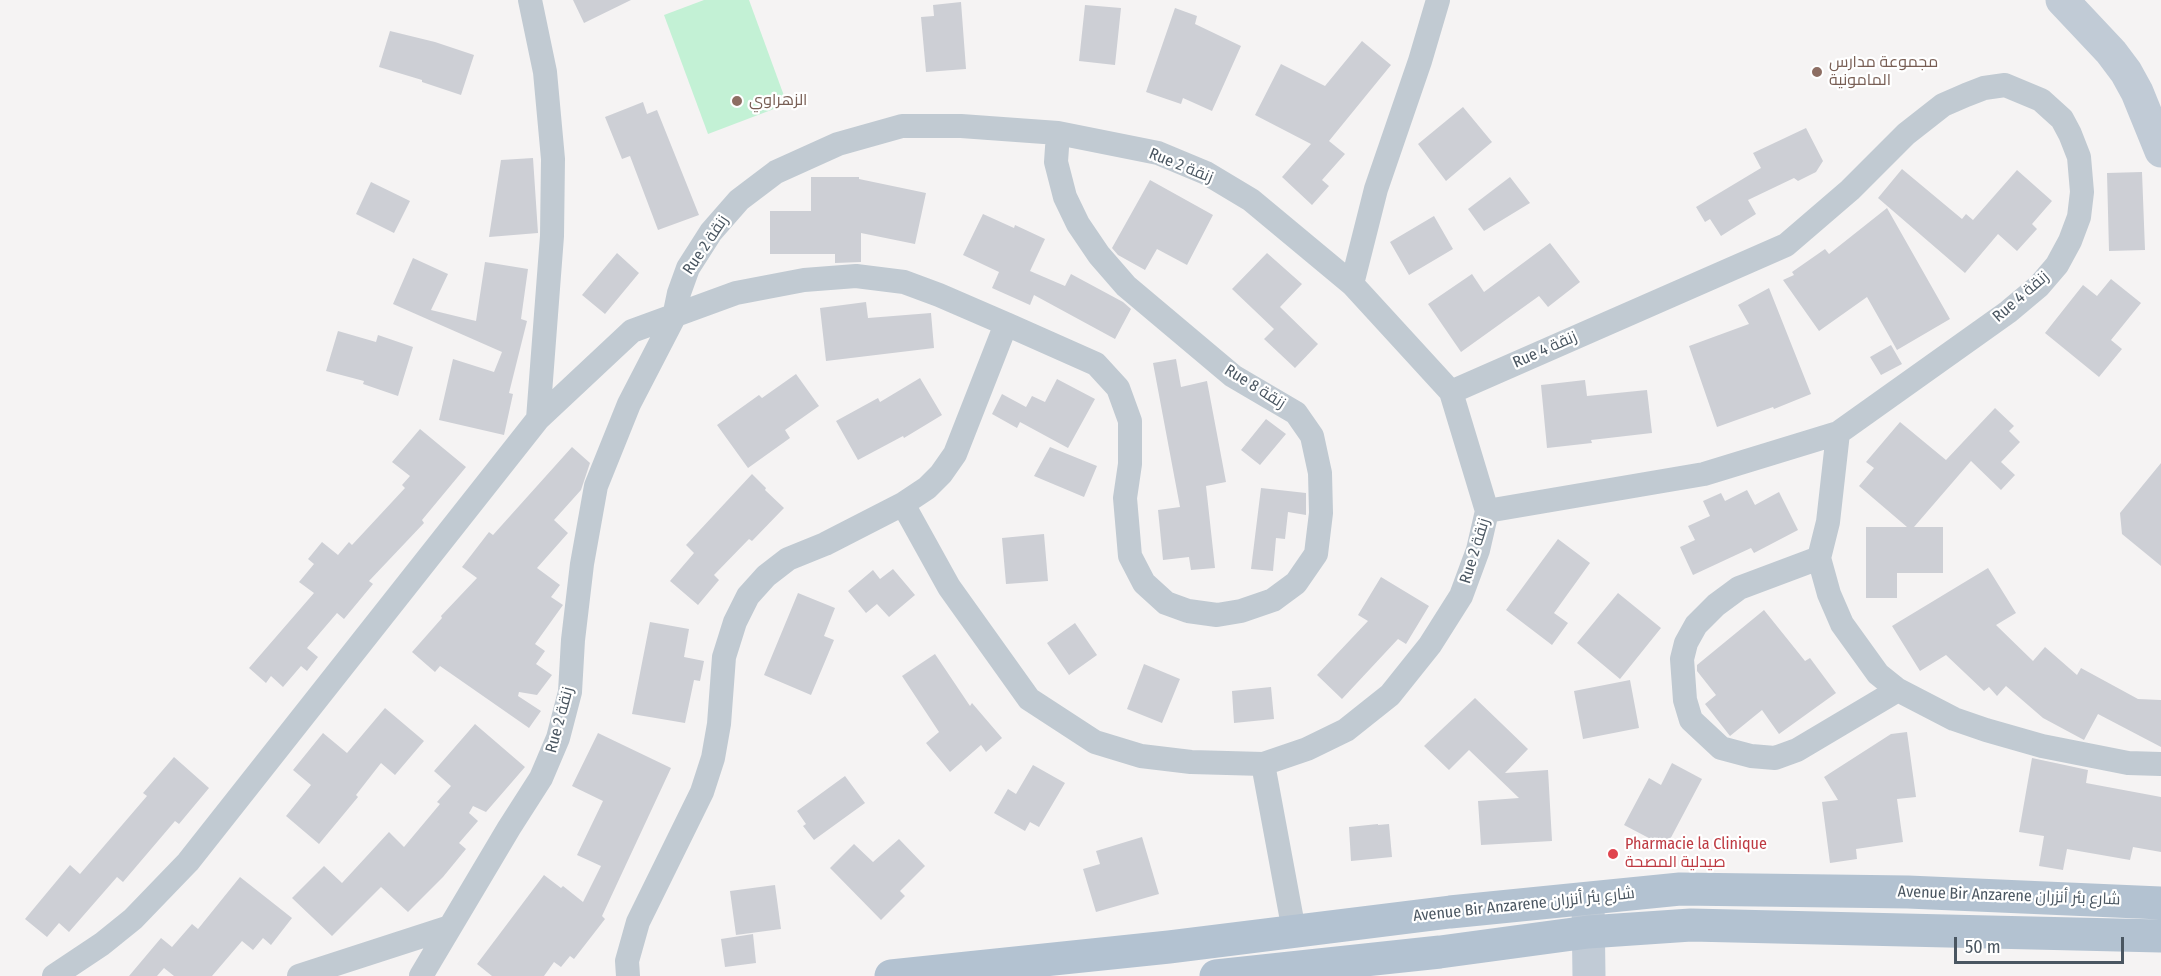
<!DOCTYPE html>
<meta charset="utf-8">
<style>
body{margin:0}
#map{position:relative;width:2161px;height:976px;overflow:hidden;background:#f5f3f3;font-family:"Fira Sans Condensed",sans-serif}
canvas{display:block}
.scale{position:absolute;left:1954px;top:937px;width:170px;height:27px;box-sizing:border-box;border:3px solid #4a5661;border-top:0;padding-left:8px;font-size:18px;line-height:21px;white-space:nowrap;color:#4a5661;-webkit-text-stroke:4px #fff;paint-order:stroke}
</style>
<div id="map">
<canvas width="2161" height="976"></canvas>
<div class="scale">50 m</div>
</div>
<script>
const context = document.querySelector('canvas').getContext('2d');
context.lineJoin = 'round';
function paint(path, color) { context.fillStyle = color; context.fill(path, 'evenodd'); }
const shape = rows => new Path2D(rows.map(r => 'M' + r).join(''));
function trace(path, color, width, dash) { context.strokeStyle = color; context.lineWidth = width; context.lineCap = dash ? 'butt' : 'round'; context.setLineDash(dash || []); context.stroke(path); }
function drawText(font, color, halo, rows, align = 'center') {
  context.font = font + ' "Fira Sans Condensed",Cairo,sans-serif'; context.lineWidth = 4.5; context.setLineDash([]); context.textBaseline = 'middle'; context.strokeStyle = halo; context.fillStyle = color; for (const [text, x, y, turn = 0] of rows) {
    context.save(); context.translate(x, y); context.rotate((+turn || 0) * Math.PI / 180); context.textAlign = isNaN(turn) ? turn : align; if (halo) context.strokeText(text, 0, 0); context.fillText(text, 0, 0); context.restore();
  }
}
const green = shape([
 [704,0,749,0,787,104,708,134,664,15]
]);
const building = shape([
 [573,0,631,0,584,23],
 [961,2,966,69,926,72,921,17,934,16,933,5],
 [1085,5,1121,8,1115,65,1079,61],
 [1175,8,1197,16,1195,24,1241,46,1212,111,1183,98,1181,104,1146,92],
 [390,31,435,42,474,55,461,95,422,82,422,80,379,67],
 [1362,41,1391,65,1329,141,1345,154,1322,180,1329,186,1312,205,1282,177,1311,144,1255,115,1281,64,1325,86],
 [643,102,647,114,657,110,699,215,658,230,630,156,622,159,605,117],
 [1463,107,1492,142,1446,181,1418,144],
 [1806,128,1823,161,1816,172,1798,181,1794,178,1748,200,1756,214,1721,236,1710,219,1705,222,1696,207,1761,168,1753,153],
 [533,158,538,233,489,237,501,160],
 [1902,169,1962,219,1966,214,1973,220,2017,170,2052,201,2032,224,2037,229,2017,251,1998,234,1965,273,1878,198],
 [2142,172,2145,250,2109,251,2107,173],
 [811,177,859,177,859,179,926,193,915,244,861,233,861,262,835,263,835,254,770,254,770,211,811,211],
 [1510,177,1530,203,1484,231,1468,209],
 [1150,180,1213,215,1187,265,1157,249,1145,270,1118,255,1112,248],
 [371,182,410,201,394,233,356,214],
 [1887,208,1950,319,1897,350,1867,297,1819,331,1783,280,1794,275,1792,272,1825,249,1829,254],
 [983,214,1014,228,1015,225,1045,239,1030,271,1065,286,1071,274,1123,302,1131,309,1115,339,1034,295,1030,305,992,288,999,272,963,255],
 [1434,216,1453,249,1409,275,1390,242],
 [1550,243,1580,282,1548,307,1539,296,1461,352,1428,304,1472,274,1484,292],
 [617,253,639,273,605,314,582,295],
 [1267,253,1302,284,1280,307,1318,344,1295,368,1264,339,1274,329,1232,289],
 [413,258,448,274,431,310,476,321,485,262,528,269,521,319,527,321,509,393,513,394,504,435,439,420,453,359,494,372,502,352,393,304],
 [2111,279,2141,303,2111,340,2122,349,2099,377,2045,333,2083,285,2097,296],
 [1769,288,1811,394,1774,409,1773,407,1717,427,1689,346,1749,324,1738,305],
 [866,302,868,318,931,313,934,348,826,361,820,308],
 [338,331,376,342,378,335,413,347,398,396,363,384,364,381,326,371],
 [1891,345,1902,364,1881,375,1870,357],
 [1176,359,1181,387,1207,381,1226,482,1206,486,1215,568,1191,570,1189,557,1163,560,1158,510,1180,507,1153,363],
 [796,374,819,406,785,430,790,438,748,468,717,425,759,395,762,398],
 [920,378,942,415,904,438,903,436,858,460,836,421,878,398,880,402],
 [1057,379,1095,399,1068,448,1020,422,1017,428,992,414,1002,394,1026,407,1032,396,1045,402],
 [1585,380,1587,396,1647,390,1652,433,1591,440,1592,443,1547,448,1541,385],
 [1995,408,2014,426,2009,431,2020,442,2001,462,2015,475,2001,490,1971,461,1914,527,1943,527,1943,573,1897,573,1897,598,1866,598,1866,527,1907,527,1859,486,1874,468,1866,462,1900,422,1946,460],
 [1266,419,1286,434,1260,465,1241,450],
 [420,429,466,467,422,520,424,523,369,581,373,584,344,619,337,613,307,648,318,657,307,671,301,666,283,687,271,676,266,683,249,668,314,593,299,582,314,564,308,559,322,542,338,555,349,542,352,545,405,488,402,485,410,476,392,462],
 [572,447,590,463,581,490,554,520,568,533,537,568,560,585,551,597,563,605,535,644,545,651,536,664,552,675,537,695,519,692,518,696,541,711,529,728,440,666,435,672,412,652,442,618,441,616,477,578,462,567,489,532,493,535],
 [1050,447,1097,466,1084,497,1034,476],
 [2161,463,2161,566,2122,534,2120,513],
 [752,474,766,488,765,490,784,508,752,541,749,539,714,575,719,580,698,605,670,581,694,553,686,545],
 [1261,488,1306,493,1306,515,1288,512,1285,539,1276,538,1273,571,1251,569],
 [1747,490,1755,505,1779,492,1798,530,1754,553,1751,548,1693,575,1680,547,1695,540,1688,526,1710,516,1703,501,1721,493,1725,501],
 [1044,534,1048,581,1006,584,1002,538],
 [1558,539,1590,563,1554,613,1568,623,1552,645,1506,610],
 [1988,568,2016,613,1996,625,2033,661,2045,647,2077,675,2081,668,2138,699,2161,700,2161,747,2098,714,2084,740,2043,718,2006,686,1997,696,1989,687,1984,691,1946,655,1920,671,1892,626],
 [893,569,915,595,889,617,877,604,866,613,848,591,873,570,880,579],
 [1381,577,1429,606,1406,644,1398,639,1342,699,1317,675,1368,621,1358,615],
 [798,593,835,608,824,636,834,640,811,695,764,675],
 [1618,593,1661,628,1620,679,1577,643],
 [1764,610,1805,661,1810,658,1836,693,1779,734,1762,710,1730,736,1705,704,1716,695,1697,671,1697,665],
 [650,622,689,629,684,657,704,661,700,681,694,680,685,723,632,714],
 [1075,623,1097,655,1069,675,1047,643],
 [935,654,970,706,972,703,1002,738,986,752,981,745,950,772,926,743,939,732,902,676],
 [1144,664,1180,679,1162,723,1127,709],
 [1630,680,1639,728,1583,739,1574,691],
 [1271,687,1274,719,1234,723,1232,691],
 [1475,698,1528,749,1505,773,1548,770,1552,841,1481,845,1478,801,1519,798,1469,750,1449,770,1424,746],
 [385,708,424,741,395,775,381,763,356,795,358,797,319,844,286,816,311,785,293,770,323,733,347,753],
 [475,724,525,767,486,812,473,806,469,813,478,821,459,843,466,849,443,877,408,912,381,887,332,936,292,898,324,866,342,883,389,832,404,847,440,804,437,802,451,786,434,771],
 [1907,732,1916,797,1897,799,1903,842,1856,849,1857,859,1830,863,1822,802,1838,800,1824,777,1891,734],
 [598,733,671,768,602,916,605,919,574,959,570,956,561,967,554,962,544,976,492,976,477,964,544,875,561,888,563,886,583,902,601,866,577,855,603,801,572,786],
 [174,757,209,788,179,824,175,821,123,882,117,877,69,932,59,923,47,937,25,919,70,865,80,874,147,796,143,793],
 [2032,758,2088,770,2086,783,2161,797,2161,852,2133,847,2130,860,2067,849,2063,870,2039,866,2044,836,2019,832],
 [1672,763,1702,779,1666,847,1624,825,1649,778,1661,785],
 [1033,765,1065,783,1039,827,1030,822,1025,831,994,813,1008,789,1016,794],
 [845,776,865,803,814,840,803,826,806,824,797,811],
 [1378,824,1378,825,1389,824,1392,857,1351,861,1349,827],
 [1142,837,1159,894,1096,912,1083,869,1100,864,1096,851],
 [899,839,925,866,900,891,905,896,881,920,830,868,854,844,873,862],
 [240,877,292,918,271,945,263,938,253,950,242,941,212,976,174,976,164,968,157,976,129,976,161,938,172,947,192,924,198,929],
 [775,885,781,929,736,935,730,891],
 [753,934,756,963,725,967,721,939]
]);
const street = shape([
 [530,0,545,72,553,159,552,236,538,419],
 [1352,284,1376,189,1420,61,1438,0],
 [1006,324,1096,364,1118,388,1130,421,1130,464,1125,498,1130,556,1144,583,1166,603,1188,611,1217,615,1241,611,1273,600,1296,583,1316,554,1321,513,1320,473,1312,436,1296,413,1233,376,1126,286,1099,255,1078,224,1065,197,1056,162,1058,133],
 [1451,392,1786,245,1850,190,1906,134,1943,105,1966,95,1984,88,2005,85,2041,100,2062,119,2070,134,2079,157,2082,192,2079,217,2070,241,2057,265,2039,286,2008,312,1838,433,1704,474,1487,511],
 [1838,433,1828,522,1819,558,1829,594,1842,624,1878,674,1898,690,1954,719,1986,730,2042,746,2128,763,2161,764],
 [1819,558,1739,588,1716,605,1696,625,1686,643,1682,659,1685,700,1691,720,1721,748,1751,756,1775,758,1797,750,1898,690],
 [1263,764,1294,931],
 [54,976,102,944,133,919,188,862,538,419,632,331,736,293,804,280,856,276,904,282,939,295,1006,324,955,454,941,474,927,488,903,504,825,544,788,559,766,576,748,596,735,622,724,657,719,724,713,758,702,792,638,922,627,961,628,976],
 [299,976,450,927],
 [421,976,509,828,541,778,558,738,570,692,573,640,582,564,596,486,629,404,674,317,679,293,688,268,711,232,739,200,776,172,838,144,902,126,961,126,1058,133,1158,153,1206,173,1251,200,1352,284,1451,392,1487,511,1478,550,1461,596,1430,645,1390,695,1346,730,1307,749,1263,764,1191,762,1141,756,1095,742,1029,699,949,587,903,504]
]);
const secondary = shape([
 [2062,0,2111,52,2126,72,2137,92,2161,151],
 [1588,903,1589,976]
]);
const primary = shape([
 [891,976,1169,947,1450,912,1680,889,1908,892,2161,903],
 [1216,976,1440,952,1588,932,1691,925,2161,936]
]);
const markers = [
 [1817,72,6,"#8d6e63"],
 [737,101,6,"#8d6e63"],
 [1613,854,6,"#e0444e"]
];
const educationNames = [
 ["مجموعة مدارس",1829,63],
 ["المامونية",1829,81],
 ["الزهراوي",749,101]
];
const streetNames = [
 ["Rue 2 زنقة",1181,166,22],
 ["Rue 2 زنقة",706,245,-56],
 ["Rue 4 زنقة",2021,297,-41],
 ["Rue 4 زنقة",1545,350,-24],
 ["Rue 8 زنقة",1255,387,32],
 ["Rue 2 زنقة",1475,551,-73],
 ["Rue 2 زنقة",560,720,-75],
 ["Avenue Bir Anzarene شارع بئر أنزران",2009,896,2],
 ["Avenue Bir Anzarene شارع بئر أنزران",1524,905,-6]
];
const healthNames = [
 ["Pharmacie la Clinique",1625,845],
 ["صيدلية المصحة",1625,863]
];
paint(green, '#c3f1d5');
paint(building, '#cdcfd5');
trace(street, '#c1cad2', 24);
trace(secondary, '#c1cbd6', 33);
trace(primary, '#b3c2d1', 33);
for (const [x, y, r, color] of markers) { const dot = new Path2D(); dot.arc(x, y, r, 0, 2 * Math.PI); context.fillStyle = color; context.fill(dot); trace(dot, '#fff', 2); }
drawText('16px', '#785e54', '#fff', educationNames, 'left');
drawText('16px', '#4a5661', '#fff', streetNames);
drawText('16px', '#be3a42', '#fff', healthNames, 'left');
</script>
